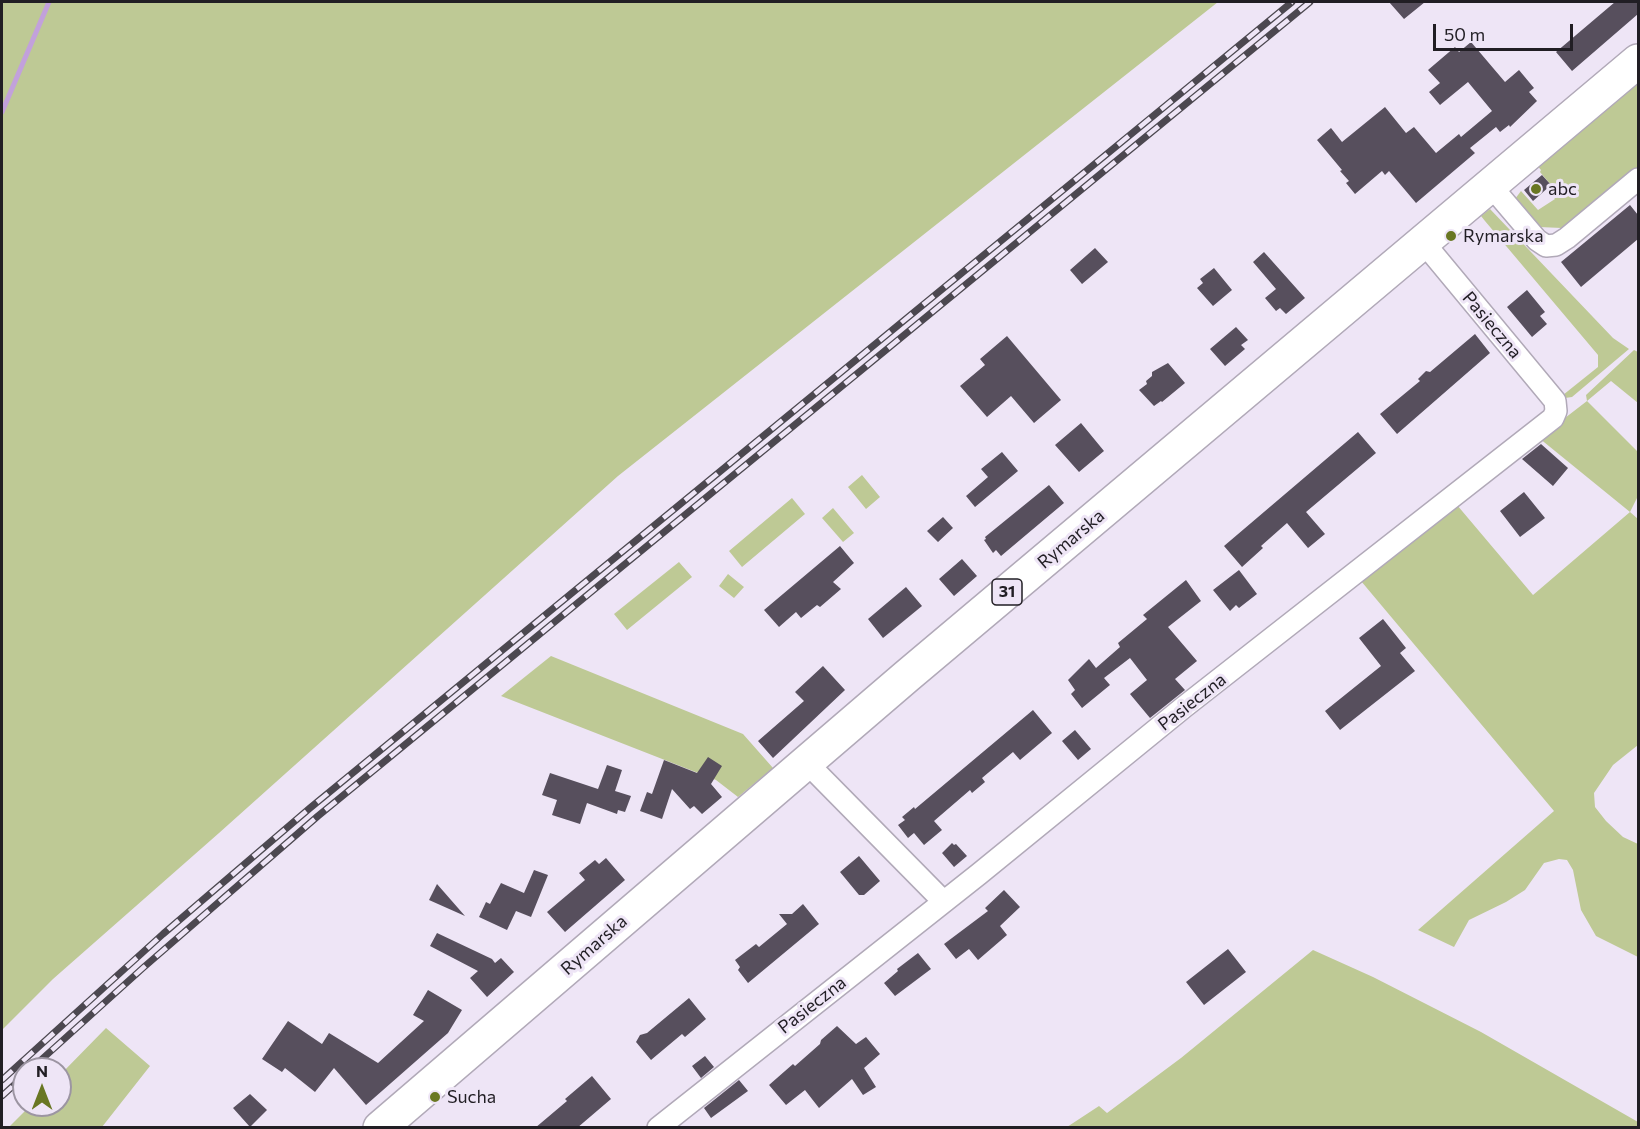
<!DOCTYPE html>
<style>
body{margin:0}
#map{position:relative;width:1640px;height:1129px;overflow:hidden;background:#eee5f6;font-family:Commissioner,sans-serif}
canvas{display:block}
.frame{position:absolute;inset:0;border:3px solid #211e24;pointer-events:none}
.north{position:absolute;left:12px;top:1057px;width:60px;height:60px;box-sizing:border-box;background:#eee5f6;border:2px solid #9c95a2;border-radius:50%;rotate:0deg;font-size:16px;font-weight:700;line-height:24px;text-align:center;color:#211e24}
.north::after{content:'';display:block;margin:auto;width:21px;height:27px;background:#697723;clip-path:polygon(50% 0,100% 100%,50% 72%,0 100%)}
.scale{position:absolute;left:1433px;top:24px;width:140px;height:27px;box-sizing:border-box;border:3px solid #211e24;border-top:0;padding-left:8px;font-size:18px;line-height:21px;white-space:nowrap;color:#211e24;-webkit-text-stroke:4px #eee5f6;paint-order:stroke}
</style>
<div id="map">
<canvas width="1640" height="1129"></canvas>
<div class="frame"></div>
<div class="north">N</div>
<div class="scale">50 m</div>
</div>
<script>
const context = document.querySelector('canvas').getContext('2d');
context.lineJoin = 'round';
function paint(path, color) { context.fillStyle = color; context.fill(path, 'evenodd'); }
const shape = rows => new Path2D(rows.map(r => 'M' + r).join(''));
function trace(path, color, width, dash) { context.strokeStyle = color; context.lineWidth = width; context.lineCap = dash ? 'butt' : 'round'; context.setLineDash(dash || []); context.stroke(path); }
function drawText(font, color, halo, rows, align = 'center') {
  context.font = font + ' Commissioner,sans-serif'; context.lineWidth = 6; context.setLineDash([]); context.textBaseline = 'middle'; context.strokeStyle = halo; context.fillStyle = color; for (const [text, x, y, turn = 0] of rows) {
    context.save(); context.translate(x, y); context.rotate((+turn || 0) * Math.PI / 180); context.textAlign = isNaN(turn) ? turn : align; if (halo) context.strokeText(text, 0, 0); context.fillText(text, 0, 0); context.restore();
  }
}
const green = shape([
 [2,2,1218,2,618,476,219,833,53,979,2,1030],
 [1638,75,1638,169,1562,228,1539,227,1515,199,1521,191,1538,210,1555,199,1548,189,1551,185,1540,172,1541,170,1534,162],
 [1490,209,1613,338,1629,349,1572,397,1565,398,1563,395,1598,367,1598,355,1485,221,1481,216],
 [1634,350,1638,352,1638,403,1611,381,1587,401,1638,452,1638,496,1630,512,1638,519,1638,745,1613,765,1594,793,1595,807,1606,821,1623,837,1638,844,1638,957,1596,936,1581,910,1573,870,1567,860,1559,859,1544,863,1525,890,1506,902,1469,920,1454,947,1418,930,1554,811,1361,581,1457,505,1533,595,1630,512,1539,438,1587,401,1586,395],
 [862,475,880,497,866,509,848,487],
 [792,498,805,514,742,567,729,551],
 [833,508,854,533,843,542,822,518],
 [679,562,692,577,627,630,614,614],
 [728,574,744,587,734,598,719,586],
 [551,656,743,734,773,768,738,797,716,780,501,696],
 [1313,950,1373,977,1481,1032,1638,1122,1638,1127,1067,1127,1099,1106,1107,1113,1181,1058],
 [106,1028,150,1066,102,1127,9,1127,31,1105,60,1105,60,1075]
]);
const stream = shape([
 [2,112,49,2]
]);
const building = shape([
 [1389,2,1425,2,1404,19],
 [1615,2,1638,2,1638,14,1572,71,1556,52],
 [1471,42,1505,82,1519,70,1534,88,1529,92,1537,101,1510,127,1509,125,1500,132,1496,127,1470,148,1475,153,1416,203,1389,171,1385,175,1382,171,1355,194,1346,183,1349,181,1340,171,1342,170,1317,140,1331,128,1342,142,1385,107,1406,133,1414,127,1436,153,1459,134,1461,137,1492,111,1468,82,1440,105,1429,92,1440,83,1428,70,1455,47,1459,52],
 [1542,175,1551,185,1533,201,1524,190],
 [1630,205,1638,215,1638,239,1581,287,1561,262],
 [1095,248,1108,262,1082,284,1070,270],
 [1264,252,1305,298,1286,314,1280,308,1276,311,1265,298,1276,289,1253,262],
 [1214,268,1232,290,1213,306,1197,288,1203,283,1200,279],
 [1527,290,1545,312,1540,316,1547,324,1532,337,1507,307],
 [1236,327,1248,340,1241,345,1245,349,1225,366,1210,349],
 [1475,334,1490,353,1397,434,1380,414,1420,381,1418,379,1426,371,1430,372],
 [1007,336,1061,400,1034,423,1011,396,987,417,960,386,985,365,980,359],
 [1168,363,1185,383,1162,402,1161,401,1154,406,1139,390,1147,384,1146,381,1152,376,1152,372],
 [1081,423,1104,451,1079,472,1055,445],
 [1358,432,1376,453,1306,512,1325,534,1308,548,1287,523,1261,546,1263,548,1242,567,1224,546],
 [1541,444,1568,468,1553,486,1522,459],
 [1002,452,1018,471,975,507,966,496,988,477,981,469],
 [1049,485,1064,503,1001,556,996,550,993,553,984,540,986,539,985,537],
 [1524,492,1545,518,1520,537,1500,511],
 [943,517,953,528,938,542,927,531],
 [840,546,854,563,833,582,841,589,820,607,817,605,801,618,796,612,779,627,764,610],
 [962,559,977,576,954,596,939,579],
 [1239,570,1257,594,1239,608,1236,605,1230,611,1213,590],
 [1186,580,1201,601,1168,627,1197,661,1175,679,1185,690,1150,718,1130,694,1147,680,1130,658,1104,678,1110,685,1082,708,1071,694,1075,690,1068,680,1089,659,1096,668,1120,647,1118,643,1147,619,1143,615],
 [906,587,922,606,883,638,868,619],
 [1383,619,1406,648,1400,653,1415,671,1340,730,1325,711,1381,666,1359,638],
 [823,666,845,690,773,758,758,741,804,701,795,692],
 [1033,710,1052,733,1020,760,1013,752,982,778,985,782,972,793,970,790,934,821,942,830,924,845,914,833,908,838,898,825,905,820,902,817,914,807,915,809],
 [1075,730,1091,749,1078,760,1062,741],
 [708,757,722,766,711,784,722,797,702,814,694,806,690,809,672,789,662,819,640,811,647,792,652,794,664,760,697,773],
 [607,765,622,770,615,791,631,796,625,812,618,810,617,814,587,803,580,824,552,815,557,800,542,795,550,773,598,789],
 [952,843,954,845,956,844,967,856,954,867,942,853],
 [859,856,880,881,864,895,859,895,840,872],
 [606,858,625,880,565,932,547,912,585,880,579,873,595,860,599,864],
 [534,870,548,875,531,917,516,911,507,930,479,917,486,902,490,904,501,883,524,893],
 [437,884,465,916,429,900],
 [1004,890,1020,907,1000,926,1007,935,978,960,969,949,956,959,944,944,988,911,985,908],
 [803,904,819,924,748,983,738,970,740,967,735,960,756,944,759,947,787,924,779,914,792,914],
 [437,933,492,959,495,963,501,958,514,972,487,997,470,978,478,971,430,946],
 [1228,949,1246,972,1204,1005,1186,982],
 [918,953,931,969,895,996,884,983,898,971,897,969],
 [428,990,462,1010,448,1033,366,1105,334,1068,315,1092,285,1068,282,1072,262,1059,288,1021,322,1044,329,1033,378,1063,424,1021,413,1015],
 [689,998,706,1019,685,1037,682,1034,651,1060,636,1042,640,1035,647,1033],
 [837,1026,856,1044,866,1037,880,1054,864,1068,876,1087,863,1095,852,1079,819,1108,805,1090,786,1105,769,1085,793,1064,795,1066,820,1044,821,1040],
 [705,1056,714,1067,701,1078,692,1066],
 [592,1076,611,1099,577,1128,535,1128,567,1101,565,1099],
 [739,1080,748,1091,711,1118,704,1108],
 [250,1094,267,1110,250,1127,233,1108]
]);
const street = shape([
 [1491,186,1537,240,1546,246,1556,245,1567,238,1638,179],
 [806,762,943,901],
 [658,1128,979,874,1184,707,1553,418,1556,411,1555,401,1424,243]
]);
const primary = shape([
 [380,1128,907,676,1638,61]
]);
const rail = shape([
 [31,1069,144,967,318,816,1310,2],
 [2,1080,163,934,310,808,1292,2],
 [2,1096,24,1076]
]);
const markers = [
 [1536,189,6,"#697723"],
 [1451,236,6,"#697723"],
 [435,1097,6,"#697723"]
];
const shields = [
 [1007,592,30]
];
const shieldNames = [
 ["31",1007,592]
];
const poiNames = [
 ["abc",1548,189],
 ["Rymarska",1463,236],
 ["Sucha",447,1097]
];
const streetNames = [
 ["Pasieczna",1492,325,50],
 ["Rymarska",1071,539,-40],
 ["Pasieczna",1192,702,-38],
 ["Rymarska",594,945,-41],
 ["Pasieczna",812,1005,-38]
];
paint(green, '#bec995');
trace(stream, '#c2a1db', 5);
paint(building, '#574f5d');
trace(street, '#b1a9b8', 24);
trace(primary, '#b1a9b8', 36);
trace(street, '#fff', 21);
trace(primary, '#fff', 33);
trace(rail, '#4c4850', 7);
trace(rail, '#eee5f6', 4.5, [14]);
for (const [x, y, r, color] of markers) { const dot = new Path2D(); dot.arc(x, y, r, 0, 2 * Math.PI); context.fillStyle = color; context.fill(dot); trace(dot, '#eee5f6', 2); }
for (const [x, y, w] of shields) { const box = new Path2D(); box.roundRect(x - w / 2, y - 13, w, 26, 4.5); context.fillStyle = '#eee5f6'; context.fill(box); trace(box, '#211e24', 1.5); }
drawText('bold 16px', '#211e24', null, shieldNames);
drawText('18px', '#211e24', '#eee5f6', poiNames, 'left');
drawText('18px', '#211e24', '#eee5f6', streetNames);
</script>
